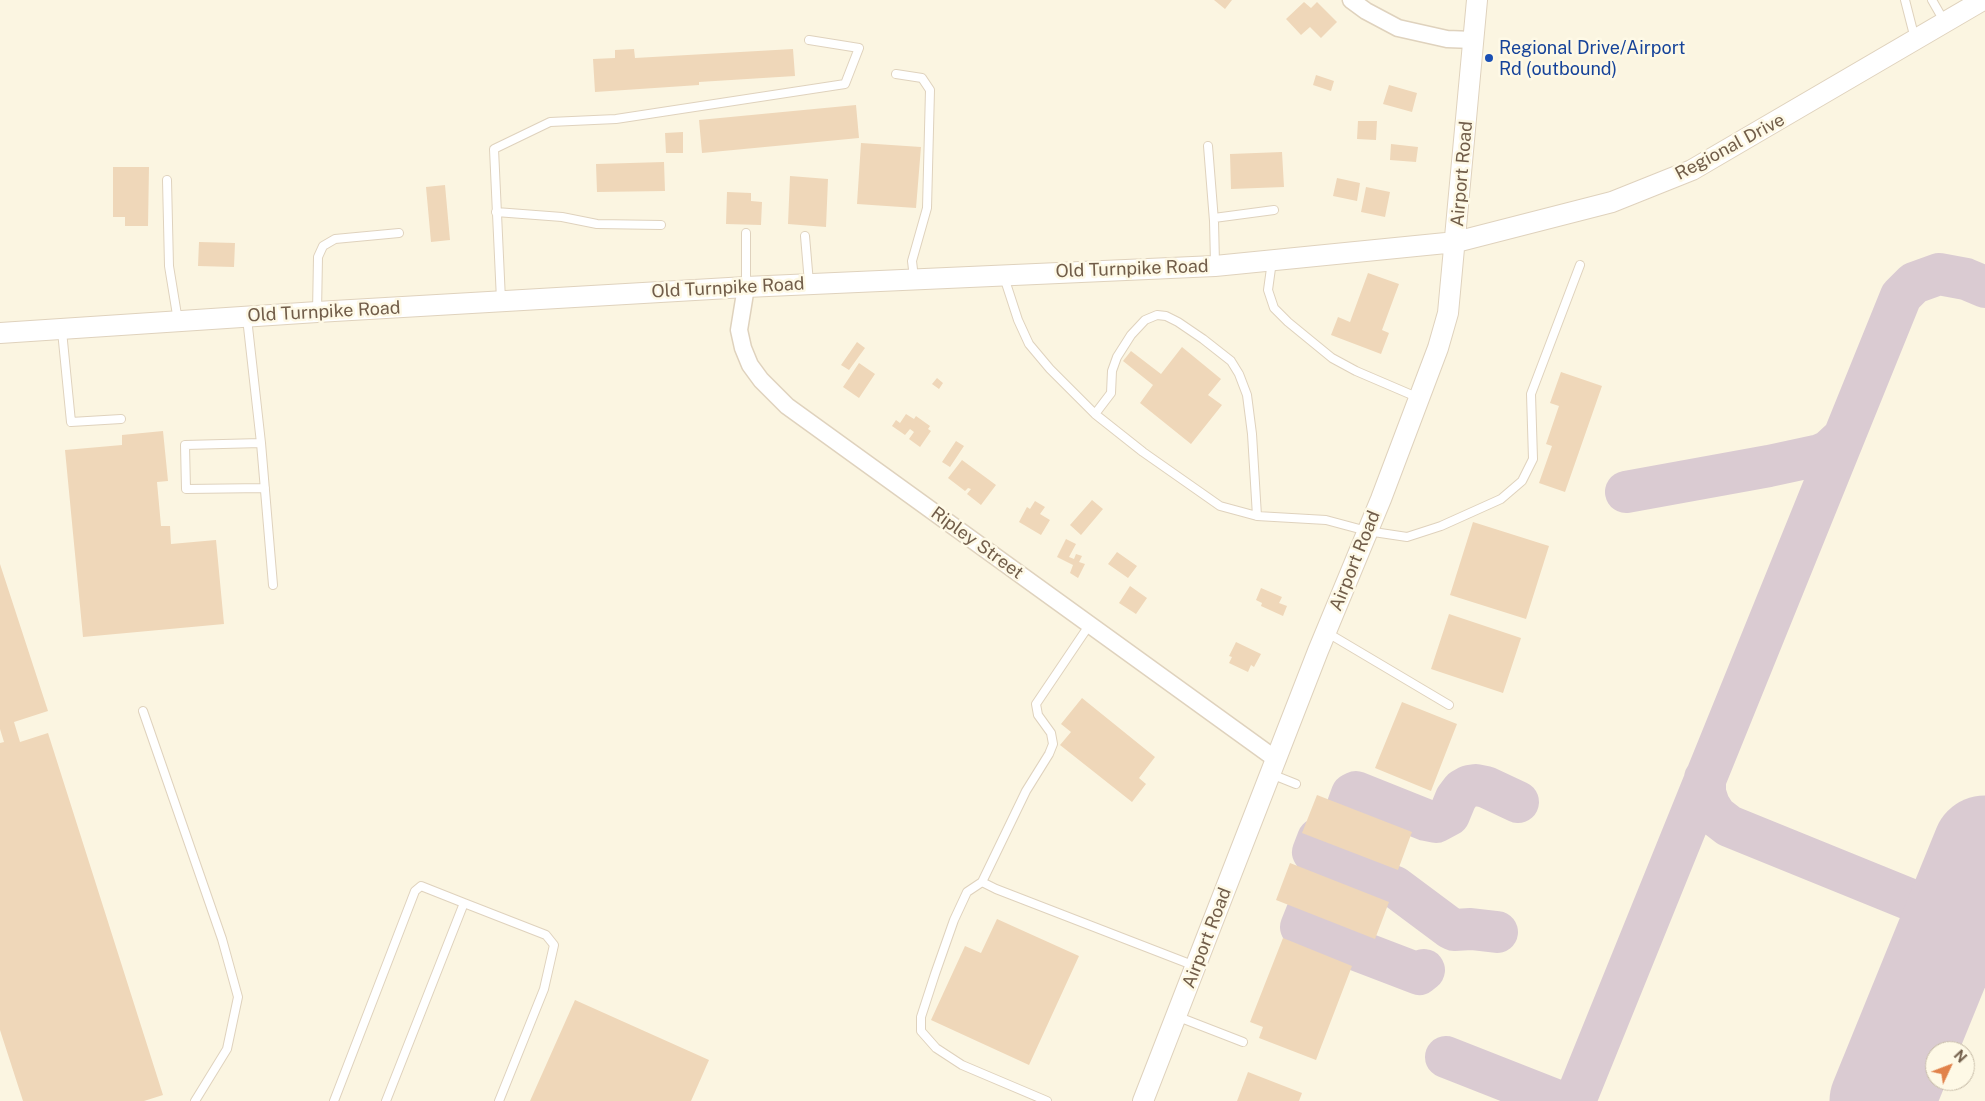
<!DOCTYPE html>
<style>
body{margin:0}
#map{position:relative;width:1985px;height:1101px;overflow:hidden;background:#fbf5e1;font-family:"Public Sans",sans-serif}
canvas{display:block}
.north{position:absolute;left:1925px;top:1041px;width:50px;height:50px;box-sizing:border-box;background:#fef9e6;border:1px solid #c6bba7;border-radius:50%;rotate:47deg;font-size:14px;font-weight:700;line-height:20px;text-align:center;color:#715d49}
.north::after{content:'';display:block;margin:auto;width:18px;height:22px;background:#e1824a;clip-path:polygon(50% 0,100% 100%,50% 72%,0 100%)}
</style>
<div id="map">
<canvas width="1985" height="1101"></canvas>
<div class="north">N</div>
</div>
<script>
const context = document.querySelector('canvas').getContext('2d');
context.lineJoin = 'round';
const shape = rows => new Path2D(rows.map(r => 'M' + r).join(''));
function trace(path, color, width, dash) { context.strokeStyle = color; context.lineWidth = width; context.lineCap = dash ? 'butt' : 'round'; context.setLineDash(dash || []); context.stroke(path); }
function paint(path, color) { context.fillStyle = color; context.fill(path, 'evenodd'); }
function drawText(font, color, halo, rows, align = 'center') {
  context.font = font + ' "Public Sans",sans-serif'; context.lineWidth = 5; context.setLineDash([]); context.textBaseline = 'middle'; context.strokeStyle = halo; context.fillStyle = color; for (const [text, x, y, turn = 0] of rows) {
    context.save(); context.translate(x, y); context.rotate((+turn || 0) * Math.PI / 180); context.textAlign = isNaN(turn) ? turn : align; if (halo) context.strokeText(text, 0, 0); context.fillText(text, 0, 0); context.restore();
  }
}
const taxiway = shape([
 [1626,492,1769,466,1820,455,1829,451,1843,438],
 [1705,778,1705,793,1709,805,1716,816,1729,826,1985,930],
 [1348,805,1352,794,1356,792,1426,820,1436,822,1449,815,1456,798,1462,790,1469,786,1476,785,1486,787,1518,802],
 [1318,839,1313,852,1315,855,1395,887,1450,928,1454,930,1471,929,1497,932],
 [1307,912,1301,927,1304,930,1419,974,1424,970],
 [1446,1057,1558,1101],
 [1575,1101,1901,296,1914,283,1939,274,1966,279,1985,287]
]);
const runway = shape([
 [1882,1101,1985,848]
]);
const building = shape([
 [1214,0,1232,0,1225,9],
 [1304,2,1311,8,1317,2,1337,22,1321,38,1310,27,1301,35,1286,19],
 [634,49,635,58,793,49,795,76,699,82,699,85,595,92,593,59,615,58,615,50],
 [1316,75,1334,81,1331,91,1313,85],
 [1389,85,1417,93,1412,112,1383,104],
 [856,105,859,138,702,153,699,120],
 [1358,121,1377,121,1376,140,1357,139],
 [683,132,683,153,666,153,665,133],
 [861,143,921,147,916,208,857,204],
 [1391,144,1418,147,1416,162,1390,160],
 [1282,152,1284,187,1231,189,1230,154],
 [664,162,665,191,597,192,596,164],
 [113,167,149,167,148,226,125,226,125,217,113,217],
 [790,176,828,179,826,227,788,224],
 [1337,178,1360,183,1357,201,1333,196],
 [445,185,450,240,431,242,426,187],
 [1366,187,1390,192,1385,217,1361,212],
 [727,192,751,193,751,201,762,202,761,225,726,224],
 [199,242,235,243,234,267,198,266],
 [1368,273,1399,284,1382,330,1389,333,1381,354,1331,335,1338,317,1350,322],
 [857,342,865,348,849,370,841,365],
 [1182,347,1221,379,1208,395,1222,405,1191,444,1140,403,1153,385,1123,361,1131,351,1161,374],
 [859,363,875,374,859,398,843,387],
 [1561,372,1602,386,1565,492,1539,483,1552,446,1546,444,1559,406,1550,403],
 [937,378,943,383,939,389,932,384],
 [906,414,914,419,916,416,930,426,928,429,931,431,920,447,909,439,914,432,910,429,905,435,892,426,896,420,900,423],
 [163,431,168,481,157,482,161,526,170,526,171,544,216,540,224,624,83,637,65,450,122,445,122,435],
 [956,441,964,446,950,467,942,462],
 [962,460,996,485,981,505,967,494,971,489,968,488,965,491,948,478],
 [1092,500,1103,509,1081,535,1070,525],
 [1035,501,1045,507,1040,514,1050,520,1041,535,1019,522,1027,507,1030,509],
 [1473,522,1549,546,1526,619,1450,595],
 [1066,539,1076,544,1069,557,1074,559,1076,554,1082,556,1079,562,1085,564,1078,578,1070,573,1073,565,1057,557],
 [1117,552,1137,566,1128,578,1108,564],
 [0,564,48,711,14,722,20,742,48,733,163,1095,144,1101,23,1101,0,1030,0,743,4,742,0,729],
 [1130,586,1147,598,1136,614,1119,603],
 [1261,588,1282,597,1279,603,1287,606,1283,616,1261,606,1262,603,1256,600],
 [1449,614,1521,638,1503,693,1431,669],
 [1236,642,1261,654,1254,667,1251,665,1248,672,1229,663,1232,657,1229,656],
 [1082,698,1155,757,1139,778,1146,784,1132,802,1060,745,1071,732,1061,724],
 [1402,702,1457,724,1431,791,1375,768],
 [1317,795,1412,832,1398,870,1302,833],
 [1290,863,1389,902,1375,939,1276,900],
 [997,919,1079,956,1029,1065,931,1020,965,946,981,953],
 [1283,938,1352,966,1316,1060,1259,1038,1263,1027,1250,1022],
 [575,1000,709,1060,691,1101,530,1101],
 [1248,1072,1302,1093,1299,1101,1237,1101]
]);
const service = shape([
 [1905,0,1915,39],
 [1932,0,1944,21],
 [896,74,922,78,930,90,927,208,912,261,914,278],
 [1208,146,1214,221,1215,264],
 [167,180,169,266,178,321],
 [496,212,562,217,597,224,661,225],
 [1214,218,1274,210],
 [805,236,809,283],
 [1272,261,1268,290,1274,308,1288,322,1332,358,1356,371,1419,398],
 [1004,277,1018,320,1029,344,1050,369,1095,414,1143,452,1220,506,1257,516,1326,520,1367,531,1407,537,1441,526,1501,499,1522,481,1533,459,1531,394,1580,265],
 [746,287,746,233],
 [501,300,494,149,550,122,616,119,845,84,859,48,809,40],
 [317,312,318,257,323,246,335,239,399,233],
 [247,318,261,443,273,585],
 [62,331,71,422,121,419],
 [1095,414,1111,393,1112,371,1117,357,1131,335,1145,320,1157,315,1166,316,1178,322,1203,339,1231,361,1239,374,1247,395,1252,434,1257,516],
 [261,443,185,445,186,489,265,488],
 [1326,632,1449,705],
 [143,711,222,939,238,997,227,1049,195,1101],
 [1271,774,1296,784],
 [982,882,1026,791,1049,754,1053,744,1051,733,1038,715,1036,704,1090,624],
 [464,903,546,935,554,945,544,989,499,1101],
 [1176,1016,1243,1042],
 [334,1101,415,891,421,886,464,903,386,1101],
 [1047,1101,962,1065,936,1048,921,1031,921,1017,935,974,954,920,967,892,982,882,996,889,1195,966]
]);
const minor = shape([
 [1351,0,1366,11,1398,28,1447,39,1473,40],
 [746,287,739,330,743,348,750,365,761,380,787,406,1277,760]
]);
const tertiary = shape([
 [0,333,317,312,746,287,1215,266,1456,242,1612,202,1692,170,1983,0],
 [1143,1101,1318,651,1381,499,1438,348,1448,313,1477,0]
]);
const markers = [
 [1489,58,5,"#1a4fb4"]
];
const transitNames = [
 ["Regional Drive/Airport",1499,48],
 ["Rd (outbound)",1499,69]
];
const streetNames = [
 ["Regional Drive",1730,147,-28],
 ["Airport Road",1462,174,-85],
 ["Old Turnpike Road",1132,269,-2],
 ["Old Turnpike Road",728,288,-3],
 ["Old Turnpike Road",324,312,-3],
 ["Ripley Street",977,543,36],
 ["Airport Road",1355,561,-68],
 ["Airport Road",1207,938,-69]
];
trace(taxiway, '#dacbd2', 42);
trace(runway, '#dacbd2', 105);
paint(building, '#efd7b9');
trace(service, '#dfd2bd', 10);
trace(minor, '#dfd2bd', 19);
trace(tertiary, '#dfd2bd', 22);
trace(service, '#fff', 8);
trace(minor, '#fff', 16);
trace(tertiary, '#fff', 20);
for (const [x, y, r, color] of markers) { const dot = new Path2D(); dot.arc(x, y, r, 0, 2 * Math.PI); context.fillStyle = color; context.fill(dot); trace(dot, '#fef9e6', 2); }
drawText('18px', '#164399', '#fef9e6', transitNames, 'left');
drawText('18px', '#715d49', '#fef9e6', streetNames);
</script>
